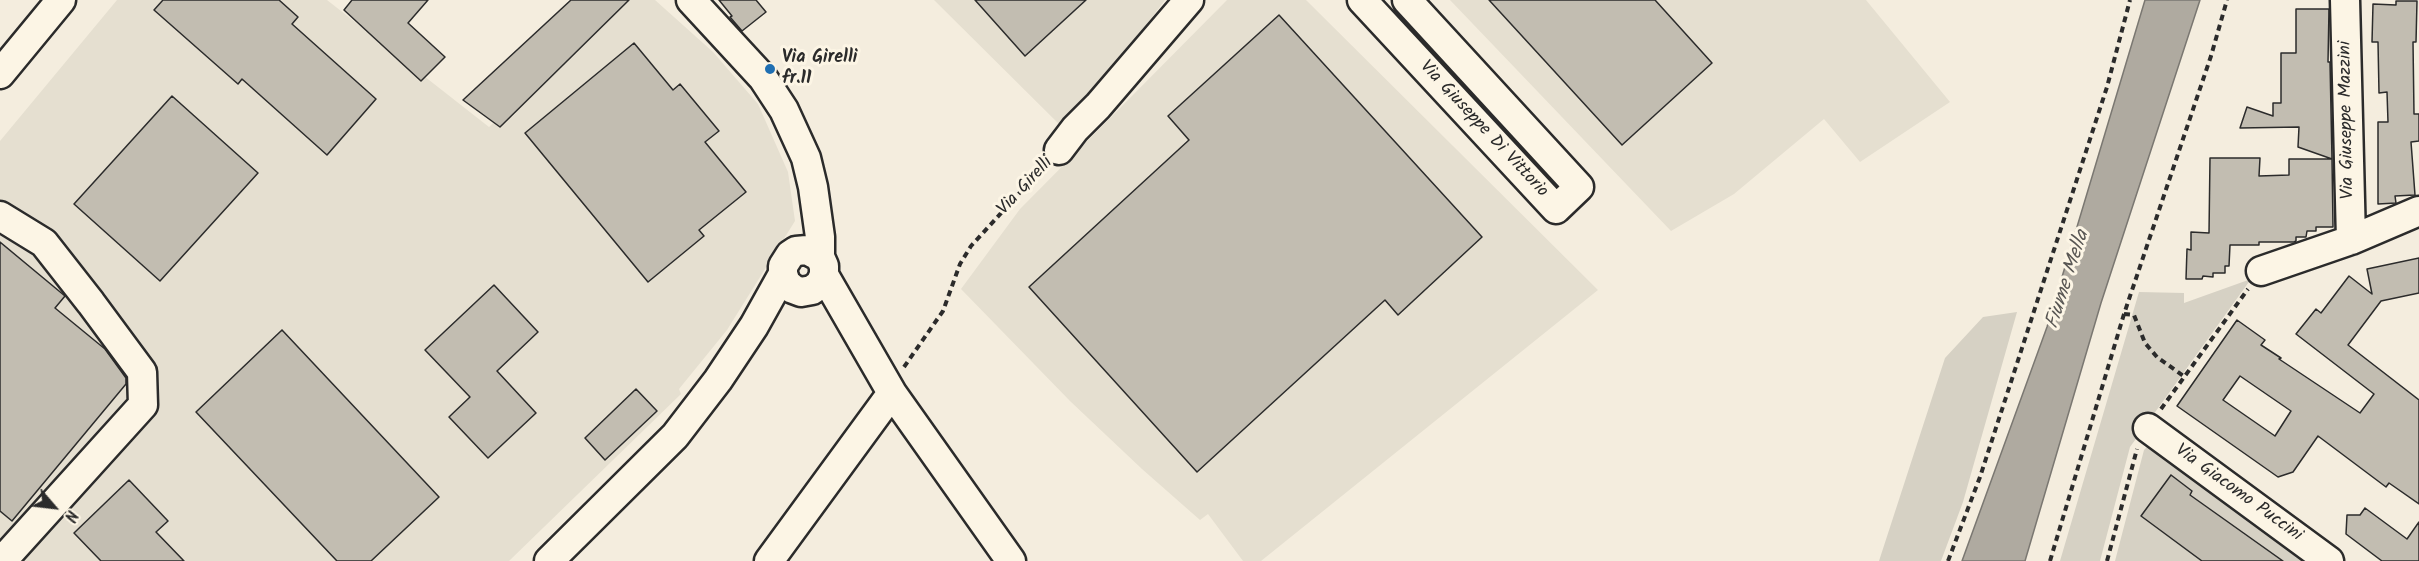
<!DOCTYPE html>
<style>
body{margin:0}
#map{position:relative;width:2419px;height:561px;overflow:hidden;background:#f4edde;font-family:Kalam,sans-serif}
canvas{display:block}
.north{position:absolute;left:24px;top:477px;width:60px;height:60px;-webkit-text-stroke:4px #fcf5e5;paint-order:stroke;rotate:118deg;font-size:16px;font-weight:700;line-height:24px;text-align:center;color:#2b2b2b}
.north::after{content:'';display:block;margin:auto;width:21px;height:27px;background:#2b2b2b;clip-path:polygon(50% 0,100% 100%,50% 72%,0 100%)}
</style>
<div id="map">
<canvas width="2419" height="561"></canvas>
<div class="north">N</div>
</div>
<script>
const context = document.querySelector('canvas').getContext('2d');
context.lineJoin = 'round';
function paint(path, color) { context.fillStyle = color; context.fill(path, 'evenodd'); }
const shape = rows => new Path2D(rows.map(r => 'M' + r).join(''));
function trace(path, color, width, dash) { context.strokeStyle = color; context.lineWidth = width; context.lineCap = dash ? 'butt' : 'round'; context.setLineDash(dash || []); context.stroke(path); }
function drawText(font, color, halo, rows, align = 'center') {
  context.font = font + ' Kalam,sans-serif'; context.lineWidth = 6; context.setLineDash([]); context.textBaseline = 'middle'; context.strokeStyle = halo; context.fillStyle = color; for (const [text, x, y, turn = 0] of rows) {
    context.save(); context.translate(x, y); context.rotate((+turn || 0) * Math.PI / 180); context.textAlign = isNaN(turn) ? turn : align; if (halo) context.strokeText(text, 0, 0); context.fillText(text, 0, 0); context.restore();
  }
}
const built = shape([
 [117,0,327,0,489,127,622,0,655,0,713,52,758,104,788,172,795,221,727,330,679,389,681,394,509,561,0,561,0,141],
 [934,0,1165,0,1066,131],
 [1227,0,1306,0,1598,290,1261,561,1243,561,1208,514,1200,520,1142,469,1070,401,961,289,1020,209],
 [1450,0,1866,0,1950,102,1860,162,1824,119,1734,194,1671,231]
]);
const green = shape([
 [2251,279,2130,447,2100,561,2060,561,2139,292,2184,293,2184,303],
 [2017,312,1963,502,1941,561,1879,561,1945,358,1983,317],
 [2148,446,2304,561,2115,561,2144,450]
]);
const water = shape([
 [2145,0,2200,0,2101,303,2025,561,1962,561,2047,327,2145,0]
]);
const building = shape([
 [163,0,279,0,298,17,292,24,376,99,327,155,242,79,238,84,154,10,163,0],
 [352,0,428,0,408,23,445,57,421,81,344,10,352,0],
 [571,0,629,0,500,127,463,100,571,0],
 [719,0,756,0,766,12,742,31,730,17,732,16,719,0],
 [975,0,1086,0,1025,56,975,0],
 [1489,0,1655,0,1712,63,1622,145,1489,0],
 [2396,1,2417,1,2416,42,2413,42,2414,114,2419,114,2419,141,2411,142,2415,195,2395,196,2396,203,2378,204,2378,122,2388,122,2387,92,2379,93,2378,42,2372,42,2373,4,2396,5,2396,1],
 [2296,9,2329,9,2328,62,2330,62,2332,159,2298,147,2299,127,2240,128,2247,107,2273,116,2273,103,2281,103,2281,53,2296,53,2296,9],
 [1279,15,1482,237,1398,315,1385,300,1197,472,1029,287,1189,140,1168,116,1279,15],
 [634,43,673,90,680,84,719,131,705,142,746,192,699,230,704,236,648,282,525,133,634,43],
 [172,96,258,173,160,281,74,204,172,96],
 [2210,158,2260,158,2259,176,2289,175,2289,159,2332,159,2333,227,2316,227,2316,231,2307,231,2306,237,2296,237,2296,241,2294,242,2259,242,2259,245,2230,245,2229,266,2225,266,2225,273,2213,273,2213,277,2203,276,2202,279,2186,279,2187,249,2191,250,2191,232,2209,233,2210,158],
 [0,242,65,296,55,308,105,349,126,378,126,384,12,521,0,511,0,242],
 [2419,258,2419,293,2381,301,2348,345,2419,400,2419,504,2389,483,2386,487,2318,436,2293,472,2278,477,2177,406,2237,320,2265,340,2261,345,2281,358,2279,359,2360,413,2374,394,2296,334,2316,309,2321,313,2349,276,2372,294,2367,269,2419,258],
 [2240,376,2291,411,2275,436,2223,400,2240,376],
 [494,285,538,332,497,371,536,413,488,458,449,417,470,397,425,350,494,285],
 [282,330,439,497,371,561,337,561,196,412,282,330],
 [636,389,657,411,605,460,585,438,636,389],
 [2171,475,2192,491,2190,495,2283,561,2202,561,2141,516,2171,475],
 [129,480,168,521,156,532,184,561,101,561,74,533,129,480],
 [2365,508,2407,539,2419,522,2419,561,2382,561,2346,534,2347,515,2360,515,2365,508]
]);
const path = shape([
 [2124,314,2134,315,2145,343,2157,357,2185,377],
 [904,367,943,311,960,264,971,246,1044,166],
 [2161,409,2248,289],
 [1948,561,1980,477,2107,87,2130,0],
 [2050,561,2124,314,2211,56,2227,0],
 [2107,561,2137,449]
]);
const minor = shape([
 [691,0,763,78,784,110,806,158,813,187,820,237,820,257,824,266,824,275,820,284,812,290,801,292,793,289,786,283,783,274,783,266,790,255,796,251,807,250,820,257],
 [1362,0,1556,209,1579,187,1407,0],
 [2345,0,2351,240],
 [0,74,61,0],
 [1059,150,1075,129,1098,106,1189,0],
 [0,216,44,243,91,303,142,372,143,405,2,561],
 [2261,271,2351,240,2419,211],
 [824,275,892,393,1011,561],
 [2148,428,2329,561],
 [549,561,675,436,718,380,754,326,783,274],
 [769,561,892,393]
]);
const markers = [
 [770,69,6,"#1f6fb2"]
];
const poiNames = [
 ["Via Girelli",782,59],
 ["fr.11",782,80]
];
const streetNames = [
 ["Via Giuseppe Mazzini",2348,120,-91],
 ["Via Giuseppe Di Vittorio",1483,130,47],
 ["Via Girelli",1026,187,-47],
 ["Via Giacomo Puccini",2238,494,36]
];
const waterNames = [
 ["Fiume Mella",2069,280,-72]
];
paint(built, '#e5dfd0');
paint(green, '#d6d1c4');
paint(water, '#afaaa0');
trace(water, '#7a7771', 1.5);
paint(building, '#c2bdb1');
trace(building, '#2b2b2b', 1.5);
trace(minor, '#2b2b2b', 33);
trace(path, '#2b2b2b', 4, [6, 4.5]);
trace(minor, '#fcf5e5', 28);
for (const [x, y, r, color] of markers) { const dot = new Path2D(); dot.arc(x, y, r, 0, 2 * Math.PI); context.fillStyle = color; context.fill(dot); trace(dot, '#fcf5e5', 2); }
drawText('bold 18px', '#2b2b2b', '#fcf5e5', poiNames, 'left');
drawText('18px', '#2b2b2b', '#fcf5e5', streetNames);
drawText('italic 20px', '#595754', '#fcf5e5', waterNames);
</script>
